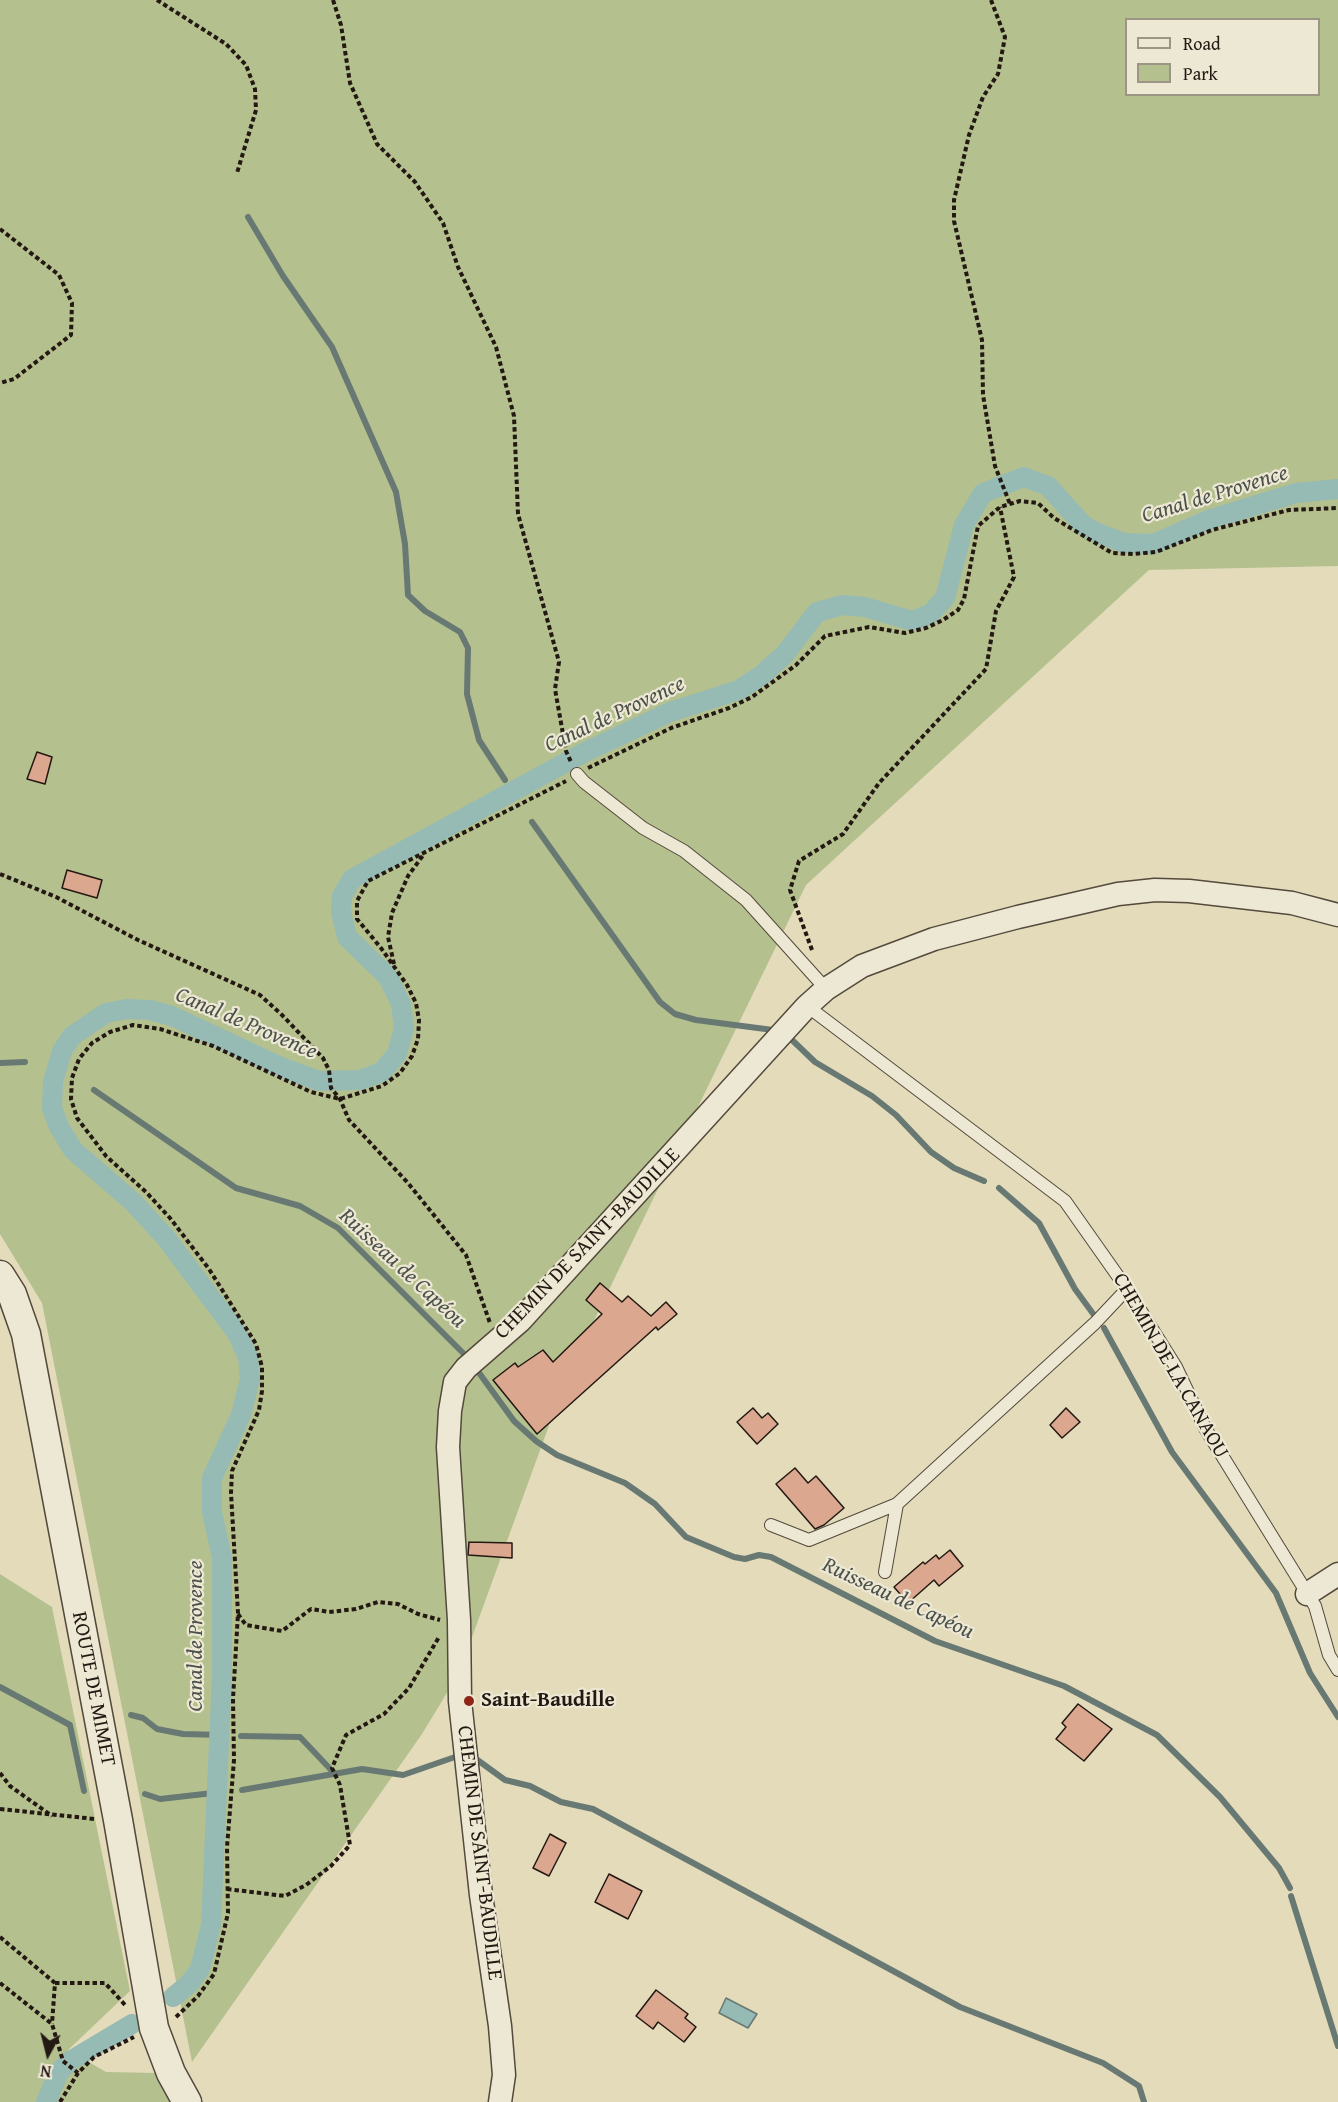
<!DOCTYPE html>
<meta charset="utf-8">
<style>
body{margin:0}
#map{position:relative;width:1338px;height:2102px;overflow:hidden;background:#e4dbbb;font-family:"Gentium Book Plus",serif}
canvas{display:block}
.legend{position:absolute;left:1125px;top:18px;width:195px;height:78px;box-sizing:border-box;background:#ede8d3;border:2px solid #9c9586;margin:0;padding:8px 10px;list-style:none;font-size:18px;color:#231812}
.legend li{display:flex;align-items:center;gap:12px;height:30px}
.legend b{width:30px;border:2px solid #9c9586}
.north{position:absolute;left:18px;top:2024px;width:60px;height:60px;-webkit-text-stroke:4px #ede8d3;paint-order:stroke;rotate:187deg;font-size:16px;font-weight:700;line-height:24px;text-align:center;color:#231812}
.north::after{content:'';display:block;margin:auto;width:21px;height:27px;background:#231812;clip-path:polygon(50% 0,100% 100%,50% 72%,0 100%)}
</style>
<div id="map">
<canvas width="1338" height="2102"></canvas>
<ul class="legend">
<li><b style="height:8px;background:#ede8d3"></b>Road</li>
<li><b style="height:16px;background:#b5c08f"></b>Park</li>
</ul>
<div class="north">N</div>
</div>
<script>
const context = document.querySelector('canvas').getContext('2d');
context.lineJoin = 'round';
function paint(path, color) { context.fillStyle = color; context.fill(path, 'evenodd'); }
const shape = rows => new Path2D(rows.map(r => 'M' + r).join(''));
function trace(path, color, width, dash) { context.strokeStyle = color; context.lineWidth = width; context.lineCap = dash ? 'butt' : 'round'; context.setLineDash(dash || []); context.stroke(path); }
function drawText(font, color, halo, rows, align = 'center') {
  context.font = font + ' "Gentium Book Plus",serif'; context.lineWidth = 4.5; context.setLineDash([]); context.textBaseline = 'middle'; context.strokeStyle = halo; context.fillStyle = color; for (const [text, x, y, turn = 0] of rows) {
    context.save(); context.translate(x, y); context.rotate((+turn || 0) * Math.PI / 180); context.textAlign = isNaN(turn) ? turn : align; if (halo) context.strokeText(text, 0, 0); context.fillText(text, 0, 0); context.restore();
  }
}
const green = shape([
 [0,0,1338,0,1338,566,1149,570,806,885,567,1376,459,1673,422,1734,192,2062,42,1303,0,1234],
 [1126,20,1318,20,1318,94,1126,94],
 [0,1574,52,1607,130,1991,68,2050,106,2072,156,2073,170,2102,0,2102]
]);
const water = shape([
 [726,1998,757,2014,748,2028,719,2013,726,1998]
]);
const stream = shape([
 [248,217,283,276,332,347,396,492,405,544,408,595,425,611,460,632,468,648,467,694,479,740,505,780],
 [532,822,660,1002,675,1014,696,1020,773,1030],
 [790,1038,815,1062,872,1096,896,1115,931,1152,954,1168,984,1181],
 [0,1063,25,1062],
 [94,1090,236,1188,300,1206,338,1228,465,1355],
 [999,1188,1039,1223,1075,1289,1094,1315],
 [1104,1328,1172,1452,1276,1593,1310,1673,1338,1717],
 [477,1370,514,1421,536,1441,557,1455,625,1483,655,1504,686,1537,734,1557,745,1559,759,1555,771,1557,935,1641,1064,1686,1157,1735,1220,1797,1279,1868,1290,1888],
 [0,1687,70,1725,84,1791],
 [131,1715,143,1718,157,1729,183,1734,224,1735],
 [241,1736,300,1737,335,1774],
 [472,1756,505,1780,530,1786,561,1802,593,1809,960,2007,1103,2063,1139,2086,1144,2102],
 [242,1790,362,1769,403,1775,455,1757],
 [145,1794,160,1799,222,1792],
 [1291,1896,1338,2046]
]);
const canal = shape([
 [173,1997,189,1984,200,1969,211,1925,222,1673,222,1558,212,1512,212,1478,241,1415,250,1379,248,1357,237,1333,166,1238,133,1202,73,1150,59,1127,52,1108,53,1082,62,1051,72,1036,106,1013,127,1009,150,1010,172,1016,283,1068,319,1081,360,1080,382,1072,397,1054,404,1028,401,1004,388,977,347,937,341,912,342,896,352,879,585,752,670,712,739,690,762,675,785,654,817,612,843,605,865,607,912,621,930,614,945,598,964,525,983,493,1024,477,1048,486,1084,526,1100,534,1124,543,1153,544,1211,519,1296,493,1338,489],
 [46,2102,59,2072,70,2061,132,2024]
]);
const building = shape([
 [37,752,52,757,45,784,27,779,37,752],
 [67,870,102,880,97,898,62,888,67,870],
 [600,1283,622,1302,628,1296,651,1316,666,1302,677,1314,658,1330,656,1327,537,1434,493,1380,515,1363,518,1367,543,1350,553,1362,602,1314,586,1300,600,1283],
 [753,1408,762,1418,768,1413,778,1424,757,1444,737,1422,753,1408],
 [1066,1408,1080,1422,1062,1438,1050,1425,1066,1408],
 [795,1468,808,1483,816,1476,844,1508,824,1525,815,1529,776,1484,795,1468],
 [469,1542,512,1543,512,1558,468,1555,469,1542],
 [950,1550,963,1566,939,1586,934,1580,908,1603,894,1587,923,1562,925,1564,936,1555,939,1559,950,1550],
 [1078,1704,1112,1729,1084,1761,1056,1739,1066,1727,1062,1723,1078,1704],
 [550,1834,566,1843,549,1876,533,1868,550,1834],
 [609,1874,642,1891,628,1919,595,1902,609,1874],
 [656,1990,688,2014,685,2018,696,2027,684,2042,658,2022,653,2029,636,2016,656,1990]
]);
const path = shape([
 [157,0,226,44,246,65,255,89,256,110,237,173],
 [333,0,341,25,350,83,377,144,415,182,443,223,458,267,496,347,514,416,518,514,559,662,555,689,566,751,571,762],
 [991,0,1005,37,998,74,983,97,969,135,954,200,954,221,982,340,983,395,995,466,1010,504],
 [0,229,59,275,72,303,71,335,14,379,0,383],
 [588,768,671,728,729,708,752,697,796,665,825,636,869,627,905,633,926,628,943,620,958,610,964,599,978,526,1000,507,1020,501,1038,503,1054,518,1112,553,1133,554,1156,552,1212,530,1289,510,1338,508],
 [0,874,56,897,138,940,260,995,282,1015,323,1058,329,1070,331,1088,340,1099,349,1120,408,1183,466,1255,490,1323],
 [812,950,790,890,799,861,843,834,879,783,986,669,996,611,1014,577,1000,507],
 [394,964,388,937,392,913,408,876,424,854],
 [238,1614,246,1625,282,1631,311,1609,329,1612,356,1609,378,1602,398,1604,418,1614,440,1620],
 [0,1773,10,1786,52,1816],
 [0,1809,95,1819],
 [227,1889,285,1896,306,1885,331,1866,350,1845,340,1785,332,1768,346,1735,384,1714,409,1688,439,1637],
 [0,1937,55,1983,52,2024],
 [0,1983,52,2024,63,2061,78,2073],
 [55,1983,105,1983,126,2006],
 [176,2017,198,1996,214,1974,228,1913,227,1847,234,1760,233,1699,238,1613,231,1493,232,1471,259,1410,262,1391,262,1367,256,1344,209,1269,170,1218,146,1192,106,1156,77,1118,71,1099,72,1078,79,1059,92,1043,110,1032,133,1025,160,1029,213,1046,311,1092,340,1099,382,1086,400,1073,412,1056,418,1039,419,1020,416,1003,407,985,381,948,357,919,357,901,368,881,566,781],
 [60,2102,78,2073,94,2057,134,2037]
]);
const service = shape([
 [577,774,584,782,643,828,684,851,746,900,826,989],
 [807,1006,1065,1201,1127,1289,1176,1367,1205,1428,1315,1606,1329,1655,1338,1670],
 [771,1525,809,1540,897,1504,1095,1323,1127,1289],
 [885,1572,897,1504]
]);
const minor = shape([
 [1307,1594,1338,1574],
 [500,2102,504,2075,500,2026,481,1895,460,1701,459,1620,448,1447,450,1411,455,1382,466,1368,520,1321,807,1006,826,989,862,966,934,939,1018,917,1118,894,1155,890,1189,891,1292,903,1338,915]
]);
const tertiary = shape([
 [0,1275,12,1294,26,1334,118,1820,154,2028,171,2073,187,2102]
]);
const markers = [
 [469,1701,6,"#8f2418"]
];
const streetNames = [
 ["CHEMIN DE SAINT-BAUDILLE",588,1244,-46],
 ["CHEMIN DE LA CANAOU",1170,1366,60],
 ["ROUTE DE MIMET",93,1689,79],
 ["CHEMIN DE SAINT-BAUDILLE",479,1853,83]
];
const poiNames = [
 ["Saint-Baudille",481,1701]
];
const waterNames = [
 ["Canal de Provence",1215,495,-17],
 ["Canal de Provence",615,715,-25],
 ["Canal de Provence",246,1024,23],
 ["Ruisseau de Capéou",402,1269,43],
 ["Ruisseau de Capéou",898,1599,25],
 ["Canal de Provence",196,1636,-90]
];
paint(green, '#b5c08f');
paint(water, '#96bab4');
trace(water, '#687973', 1.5);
trace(stream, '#687973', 6);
trace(canal, '#96bab4', 20);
paint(building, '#dba78e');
trace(building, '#231812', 1.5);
trace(service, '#53493c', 14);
trace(minor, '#53493c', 25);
trace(tertiary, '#53493c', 31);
trace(path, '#231812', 4, [4.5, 3]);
trace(service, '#ede8d3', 12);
trace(minor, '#ede8d3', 22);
trace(tertiary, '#ede8d3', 28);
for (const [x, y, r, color] of markers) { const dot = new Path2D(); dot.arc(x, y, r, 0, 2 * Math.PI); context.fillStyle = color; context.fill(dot); trace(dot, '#ede8d3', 2); }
drawText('21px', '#231812', '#ede8d3', streetNames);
drawText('bold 21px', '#231812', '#ede8d3', poiNames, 'left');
drawText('italic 22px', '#4b514b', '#ede8d3', waterNames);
</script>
